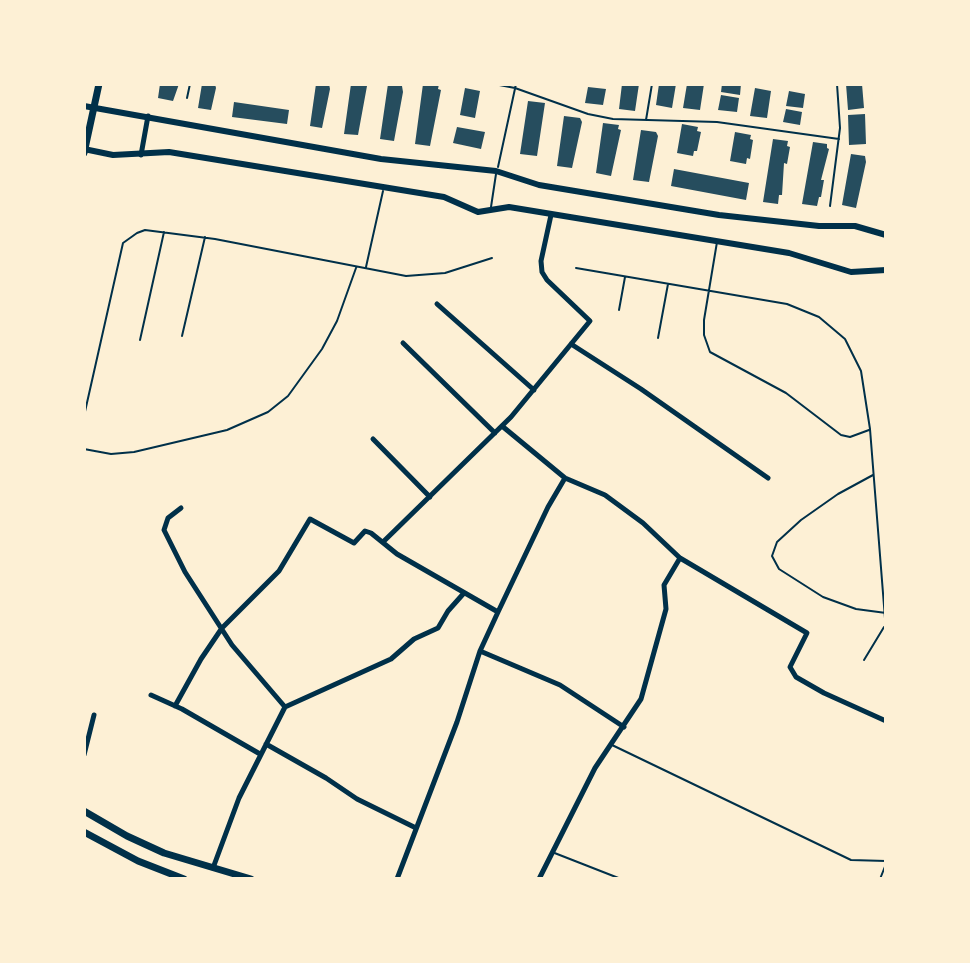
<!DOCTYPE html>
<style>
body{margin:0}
#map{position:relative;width:970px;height:963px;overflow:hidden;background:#fdf0d5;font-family:"Noto Serif",serif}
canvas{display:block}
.frame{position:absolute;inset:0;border:86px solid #fdf0d5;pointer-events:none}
</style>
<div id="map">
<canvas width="970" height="963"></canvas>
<div class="frame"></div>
</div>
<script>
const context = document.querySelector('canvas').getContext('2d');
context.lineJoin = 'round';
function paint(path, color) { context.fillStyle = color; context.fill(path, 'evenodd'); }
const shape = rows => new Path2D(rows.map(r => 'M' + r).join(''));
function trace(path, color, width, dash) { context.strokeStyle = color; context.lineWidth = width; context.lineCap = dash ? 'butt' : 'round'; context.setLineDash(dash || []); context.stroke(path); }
const building = shape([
 [160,84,179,84,173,101,158,98],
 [202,84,215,84,216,88,211,110,198,108],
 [316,84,329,84,330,89,322,128,310,126],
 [351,84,367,86,358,135,344,134],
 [388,84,402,86,403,92,394,141,380,139],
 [423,84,439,84,438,89,441,90,430,146,415,144],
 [622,84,639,84,635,111,619,109],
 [659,84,676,84,672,108,656,105],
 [687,84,704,84,700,110,683,108],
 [722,84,741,84,740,95,721,92],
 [846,84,862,84,864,108,848,110],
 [588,87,606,89,603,105,585,103],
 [465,88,480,91,475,118,460,115],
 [755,88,771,91,767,118,750,116],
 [789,91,805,94,803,108,786,106],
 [721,95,739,98,737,112,718,110],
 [528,101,545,103,537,156,520,154],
 [234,102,289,110,287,124,232,117],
 [786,109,802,112,800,125,783,122],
 [865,114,866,144,849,145,848,115],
 [564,116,580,118,582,122,572,168,557,166],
 [603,123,619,125,618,129,621,130,611,176,596,173],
 [682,124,698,127,697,131,701,132,697,151,694,151,693,156,677,153],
 [457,127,485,132,481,149,453,143],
 [641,130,656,132,658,136,649,182,633,180],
 [735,132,751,135,750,139,753,140,750,159,747,158,746,164,730,161],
 [773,139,788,141,787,146,790,147,787,164,784,163,782,195,779,195,778,204,763,202],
 [813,142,827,144,827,148,829,149,821,180,824,180,821,197,819,197,817,206,802,204],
 [851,154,865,156,866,162,856,208,842,205],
 [674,169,749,183,746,200,671,186]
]);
const service = shape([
 [494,84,515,88,588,114,613,119,717,122,839,139],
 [187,98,190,84],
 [646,120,652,84],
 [498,167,516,84],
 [830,206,840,128,837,84],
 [491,207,496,174],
 [717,242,704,320,704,335,710,352,786,393,841,435,850,437,869,430],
 [366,267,383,191],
 [576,268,787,304,819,317,845,339,861,371,870,429,886,631],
 [619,310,625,277],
 [182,336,205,237],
 [658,338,668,284],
 [140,340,164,232],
 [84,416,123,243,137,233,145,230,215,239,406,276,445,273,492,258],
 [84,449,111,454,134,452,227,430,268,412,288,396,322,349,337,321,356,268],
 [873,475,838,494,801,520,777,542,772,556,779,569,823,597,856,609,886,613],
 [864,660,884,627],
 [612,745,851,860,886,861],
 [552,852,621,879],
 [880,879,886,864]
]);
const minor = shape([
 [141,155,148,116],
 [437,304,534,390],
 [403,343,495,433],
 [571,344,641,389,768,478],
 [373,439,430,497],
 [565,478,605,495,643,523,680,558,807,633,790,667,796,677,824,693,886,721],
 [181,508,168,518,164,530,185,572,232,645,285,707,391,659,414,639,438,628,448,611,464,593],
 [383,542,511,417,590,321,547,280,542,272,541,261,551,215],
 [498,612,548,507,565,478,502,426],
 [480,651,560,685,624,727],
 [151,695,182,709,260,754],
 [175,706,201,659,222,628,279,571,310,519,354,543,365,531,371,533,397,554,498,612,480,651,457,722,397,879],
 [266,744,326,778,357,799,416,828],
 [84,755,94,715],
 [213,868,239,798,285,707],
 [539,879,595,768,641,699,666,609,664,585,680,558]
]);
const tertiary = shape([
 [84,106,381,159,496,171,539,185,719,215,819,226,855,226,886,235],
 [84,149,113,155,169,152,444,197,478,212,509,207,789,253,851,272,886,270]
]);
const secondary = shape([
 [84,153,99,84],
 [84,811,127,836,164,853,251,879],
 [84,832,138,861,184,879]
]);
paint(building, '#264d5e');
trace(service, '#003049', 2);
trace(minor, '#003049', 5);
trace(tertiary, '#003049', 6);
trace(secondary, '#003049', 7);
</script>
